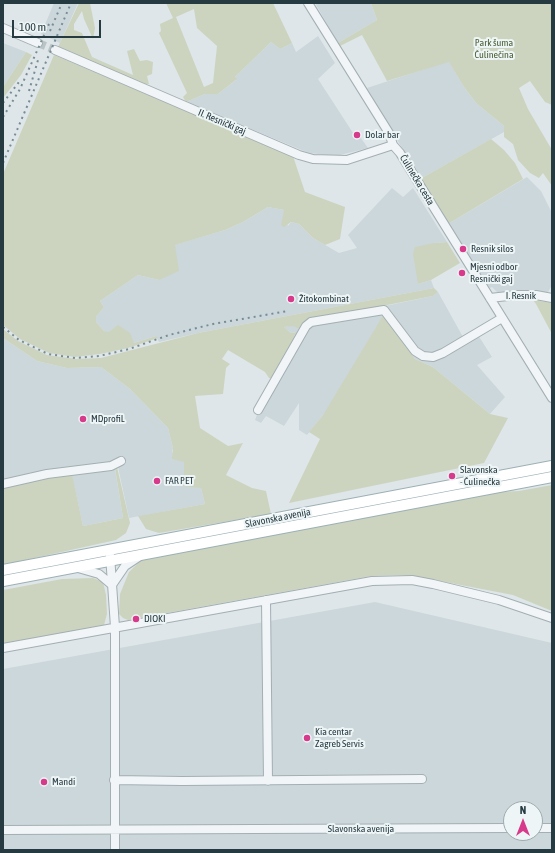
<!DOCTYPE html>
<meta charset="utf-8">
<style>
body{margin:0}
#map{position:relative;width:555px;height:853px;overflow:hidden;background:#dee6e9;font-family:"Asap Condensed",sans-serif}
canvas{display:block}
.frame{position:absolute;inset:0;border:4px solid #263a41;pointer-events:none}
.north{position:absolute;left:503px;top:801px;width:40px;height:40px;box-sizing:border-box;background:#eef5f6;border:1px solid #9eaaae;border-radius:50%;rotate:0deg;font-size:11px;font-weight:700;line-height:16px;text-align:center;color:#263a41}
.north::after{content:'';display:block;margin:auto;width:14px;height:18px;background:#d73a8b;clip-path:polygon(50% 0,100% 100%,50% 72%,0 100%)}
.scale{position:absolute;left:12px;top:20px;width:89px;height:18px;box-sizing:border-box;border:2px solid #263a41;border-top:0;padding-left:5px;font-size:12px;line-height:14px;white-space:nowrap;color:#263a41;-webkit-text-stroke:3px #eef5f6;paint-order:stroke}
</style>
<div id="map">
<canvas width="555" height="853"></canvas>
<div class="frame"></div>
<div class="north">N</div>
<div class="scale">100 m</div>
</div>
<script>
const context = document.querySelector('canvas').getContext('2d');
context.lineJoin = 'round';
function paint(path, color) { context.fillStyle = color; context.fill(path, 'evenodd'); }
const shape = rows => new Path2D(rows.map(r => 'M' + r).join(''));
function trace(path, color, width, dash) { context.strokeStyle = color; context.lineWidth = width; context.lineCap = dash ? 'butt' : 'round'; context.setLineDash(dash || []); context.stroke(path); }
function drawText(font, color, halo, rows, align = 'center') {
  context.font = font + ' "Asap Condensed",sans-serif'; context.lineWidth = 4; context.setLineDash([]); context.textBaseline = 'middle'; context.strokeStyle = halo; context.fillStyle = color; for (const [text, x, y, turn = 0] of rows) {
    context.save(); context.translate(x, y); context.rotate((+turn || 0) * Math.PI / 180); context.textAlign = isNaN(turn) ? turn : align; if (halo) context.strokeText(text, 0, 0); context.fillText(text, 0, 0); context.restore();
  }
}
const built = shape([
 [54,3,78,3,60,43,41,34],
 [315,3,371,3,377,20,338,43],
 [318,36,335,63,318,79,357,139,360,137,368,148,336,156,309,153,186,102,205,94,218,94,236,80,235,77,271,42,280,49,292,43,296,52],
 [3,43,26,52,3,87],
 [449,61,464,87,476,103,504,126,504,132,420,179,367,88],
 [527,177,541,191,552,213,552,285,547,294,536,292,497,292,492,287,490,288,448,224],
 [392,188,403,197,413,188,447,242,434,243,418,284,431,280,434,288,198,333,159,342,156,336,134,343,104,331,96,322,96,317,104,307,100,301,138,275,159,280,174,245,225,230,243,222,268,207,284,210,288,226,291,222,299,224,313,238,339,253,357,248,348,235],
 [438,292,463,337,478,335,492,357,477,365,505,397,490,414,433,367,415,359,403,342,323,415,307,435,299,430,299,403,284,426,266,416,261,423,255,420,257,415,253,412,274,379,296,332,291,333,284,327,433,296],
 [3,338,37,361,67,368,101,367,130,389,168,428,173,448,172,452,184,462,184,477,201,488,205,504,129,518,118,467,115,469,123,518,83,526,70,467,3,482],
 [375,602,552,643,552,850,3,850,3,669],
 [511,809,535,809,535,833,511,833]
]);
const green = shape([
 [79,3,90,3,95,28,93,39,84,19,82,11,74,24,74,30,82,33,92,57,133,75,127,51,134,49,140,61,147,60,153,62,152,74,147,76,149,84,143,84,58,47],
 [166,3,273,3,292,43,280,49,271,42,235,77,237,79,218,94,205,94,186,102,183,97,187,93,159,33,161,31,160,24,173,18],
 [194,9,197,28,217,46,213,83,204,87,176,17],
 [371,3,552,3,552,105,545,102,530,81,519,88,528,109,552,150,552,186,543,173,539,178,530,173,518,160,513,144,504,137,504,126,476,103,464,87,449,62,387,81,362,35,340,46,338,43,377,20],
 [26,52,32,55,21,75,3,98,3,87],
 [54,55,293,156,305,192,345,207,340,239,325,245,313,238,299,224,291,222,284,227,281,225,284,210,268,207,243,222,225,230,175,245,179,271,159,280,138,275,100,301,104,307,96,317,96,322,104,331,109,332,118,325,130,333,134,343,156,336,158,338,128,348,100,354,75,357,49,353,20,339,3,325,3,174],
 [491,139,504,150,515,163,523,179,448,224,420,179],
 [447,242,460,263,431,280,418,284,413,254,415,247,434,243],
 [434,288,438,292,433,296,311,320,300,329,293,326,284,327,291,333,297,332,294,336,296,337,274,379,269,378,265,372,228,350,222,359,230,364,226,368,223,394,195,396,200,428,228,446,243,443,226,475,252,488,266,491,271,514,159,533,146,529,138,516,205,504,201,488,181,486,184,477,184,462,172,459,173,448,168,428,130,389,101,367,67,368,37,361,3,338,3,329,18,341,47,355,76,359,101,358,198,333],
 [533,300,552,303,552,334,536,304],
 [384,314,415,359,433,367,490,414,508,418,484,463,289,503,320,439,309,432,323,415],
 [117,467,130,523,126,533,116,540,3,565,3,489,49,477,72,474,83,526,123,518,115,468],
 [552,485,552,611,513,595,419,577,400,575,371,576,128,620,123,618,119,614,120,594,129,572,141,560,499,492,519,491],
 [93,578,103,582,106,595,107,614,104,625,3,645,3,590,62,579]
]);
const minorTunnel = shape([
 [38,43,55,50]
]);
const minor = shape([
 [308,3,389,133,393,145,400,153,552,398],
 [3,28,38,43],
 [55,50,299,155,313,159,347,160,393,145],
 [490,298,517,295,536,295,552,298],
 [258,410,306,326,311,322,384,310,415,351,423,356,433,357,443,353,502,318],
 [3,484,47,474,111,466,121,461],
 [110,555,115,627,115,850],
 [78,568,99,574,112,585],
 [112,585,125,566,140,556],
 [266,600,268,781],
 [3,648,372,581,412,580,433,584,499,600,552,618],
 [114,780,182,781,422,779],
 [535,828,552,828],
 [3,830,511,828]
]);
const major = shape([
 [3,570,552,466],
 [3,581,552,477]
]);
const rail = shape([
 [50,31,62,3],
 [29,91,38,60],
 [3,103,19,82],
 [3,117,20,89,49,24],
 [3,163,71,3],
 [3,327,19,340,48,354,75,358,99,356,129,349,169,335,213,324,288,311]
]);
const markers = [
 [357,135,4,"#d73a8b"],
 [463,249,4,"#d73a8b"],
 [462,273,4,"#d73a8b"],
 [291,299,4,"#d73a8b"],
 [83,419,4,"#d73a8b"],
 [452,476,4,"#d73a8b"],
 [157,481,4,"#d73a8b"],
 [136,619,4,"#d73a8b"],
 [307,738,4,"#d73a8b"],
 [44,782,4,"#d73a8b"]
];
const parkNames = [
 ["Park šuma",494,43],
 ["Čulinečina",494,55]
];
const streetNames = [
 ["II. Resnički gaj",222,122,23],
 ["Čulinečka cesta",417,180,59],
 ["I. Resnik",521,296],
 ["Slavonska avenija",278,518,-11],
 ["Slavonska avenija",361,829]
];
const poiNames = [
 ["Dolar bar",365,135],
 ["Resnik silos",471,249],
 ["Mjesni odbor",470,267],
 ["Resnički gaj",470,279],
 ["Žitokombinat",299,299],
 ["MDprofiL",91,419],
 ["Slavonska",460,470],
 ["- Čulinečka",460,482],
 ["FAR PET",165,481],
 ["DIOKI",144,619],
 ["Kia centar",315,732],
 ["Zagreb Servis",315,744],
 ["Mandi",52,782]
];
paint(built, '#ccd7db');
paint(green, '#ccd4bf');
trace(minorTunnel, '#b9c4c7', 8, [8, 4]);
trace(minor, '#a3afb3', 10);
trace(major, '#9db0b6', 12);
trace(minor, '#f1f5f7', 8);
trace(major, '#fff', 10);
trace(rail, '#778c94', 2, [2, 4]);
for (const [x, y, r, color] of markers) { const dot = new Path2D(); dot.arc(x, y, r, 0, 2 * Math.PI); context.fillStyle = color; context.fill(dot); trace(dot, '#eef5f6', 1.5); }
drawText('10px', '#4a5e33', '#eef5f6', parkNames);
drawText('10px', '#263a41', '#eef5f6', streetNames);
drawText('10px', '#263a41', '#eef5f6', poiNames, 'left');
</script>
